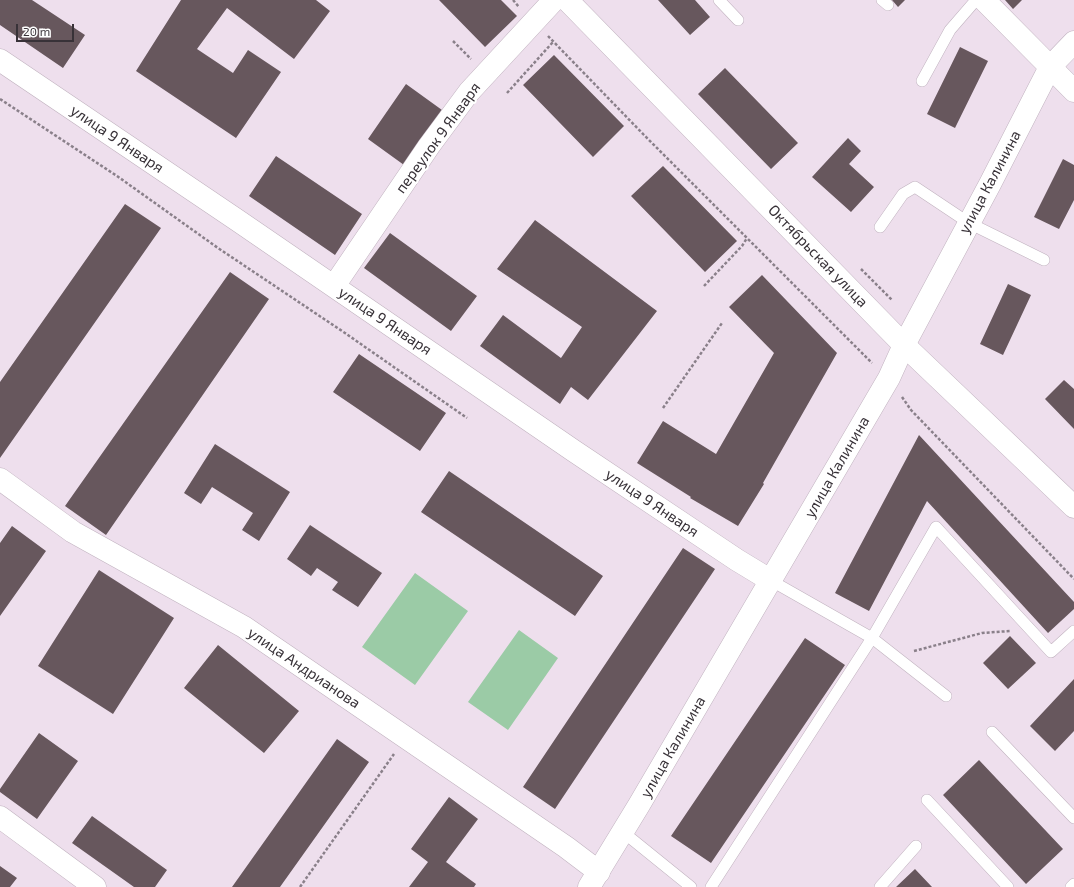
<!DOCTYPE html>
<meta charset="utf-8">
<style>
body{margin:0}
#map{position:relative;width:1074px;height:887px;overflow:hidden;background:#eedfed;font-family:"Exo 2",sans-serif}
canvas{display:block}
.scale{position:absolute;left:16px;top:24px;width:58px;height:18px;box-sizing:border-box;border:2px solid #383238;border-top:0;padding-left:5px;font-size:12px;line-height:14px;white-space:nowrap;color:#383238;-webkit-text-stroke:3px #fff;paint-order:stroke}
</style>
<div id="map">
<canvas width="1074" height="887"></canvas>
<div class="scale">20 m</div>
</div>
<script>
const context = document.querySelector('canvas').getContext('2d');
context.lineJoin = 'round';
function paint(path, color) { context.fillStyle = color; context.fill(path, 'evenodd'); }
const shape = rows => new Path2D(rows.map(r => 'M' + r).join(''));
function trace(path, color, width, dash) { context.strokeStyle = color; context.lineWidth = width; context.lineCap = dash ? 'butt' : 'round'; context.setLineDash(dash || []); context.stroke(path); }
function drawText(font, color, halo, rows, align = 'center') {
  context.font = font + ' "Exo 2",sans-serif'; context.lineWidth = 4; context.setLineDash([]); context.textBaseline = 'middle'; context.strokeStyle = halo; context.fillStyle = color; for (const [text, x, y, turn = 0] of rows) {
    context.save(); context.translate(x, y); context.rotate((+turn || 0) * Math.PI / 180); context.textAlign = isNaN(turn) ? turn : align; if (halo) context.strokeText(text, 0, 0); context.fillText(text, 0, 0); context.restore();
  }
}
const green = shape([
 [415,573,468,611,415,685,362,647],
 [519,630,558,658,508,730,468,702]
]);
const building = shape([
 [0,0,32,0,85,35,63,68,0,25],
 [181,0,316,0,330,11,294,59,227,8,197,49,233,73,248,50,281,72,236,138,136,71],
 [439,0,501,0,517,16,485,47],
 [658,0,695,0,710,17,690,35],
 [892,0,905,0,898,7],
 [1005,0,1022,0,1013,9],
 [960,47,988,61,955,128,927,114],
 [554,55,624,126,593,157,523,85],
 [725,68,798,143,771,169,698,94],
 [406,84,442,110,404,165,368,139],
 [848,138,861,151,849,164,874,187,851,212,812,177],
 [276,156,362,214,335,255,249,196],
 [1063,159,1074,165,1074,200,1059,229,1034,217],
 [663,166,737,241,705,272,631,196],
 [125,204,161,228,0,458,0,382],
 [535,220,657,311,588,400,571,387,560,404,480,346,503,315,561,358,582,327,497,269],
 [390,233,477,296,451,331,364,268],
 [230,272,269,299,106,535,65,506],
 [762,275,837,353,763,483,764,484,738,526,690,498,691,497,637,463,663,421,716,454,774,353,729,307],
 [1008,284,1031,295,1003,355,980,344],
 [359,354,446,413,420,451,333,392],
 [1064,380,1074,389,1074,429,1045,399],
 [919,435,1074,602,1074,609,1048,633,927,501,869,611,835,593],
 [215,444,290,492,259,541,242,530,253,513,212,487,201,504,184,493],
 [449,471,603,576,575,616,421,512],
 [310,525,382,573,358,607,332,590,338,582,317,568,311,576,287,559],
 [12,526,46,551,0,616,0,543],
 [683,548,715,569,555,809,523,787],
 [99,570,174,618,113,714,38,666],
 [1010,636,1036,663,1008,689,983,663],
 [805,638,845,665,711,863,671,836],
 [218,645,299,711,264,753,184,688],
 [1074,679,1074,731,1055,751,1030,726],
 [39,733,78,761,37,819,0,792,0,789],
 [337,739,369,762,280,887,232,887],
 [979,760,1063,849,1026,884,943,795],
 [449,797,478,819,446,862,476,884,474,887,409,887,428,862,411,849],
 [92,816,167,870,155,887,134,887,72,843],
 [0,866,17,878,10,887,0,887],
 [915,869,932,887,896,887]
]);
const path = shape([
 [513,0,519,7],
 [548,36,644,135,872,363],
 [453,41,471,59],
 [507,93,553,42],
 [0,99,117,176,218,248,345,333,467,418],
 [861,269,892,300],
 [704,286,742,246,747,238],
 [902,397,911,410,1074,579],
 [663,408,722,323],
 [914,651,982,633,1010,631],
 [300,887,394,754]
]);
const lane = shape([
 [719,0,738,20],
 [882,0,888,5],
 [922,81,950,30,976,0],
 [880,227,903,194,915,187,969,223,1044,260],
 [770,580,872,638,936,527,1051,652,1074,631],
 [992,732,1074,818],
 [927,800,1008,887],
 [623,832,691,887],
 [711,887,872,638,946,696],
 [880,887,916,846],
 [1071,887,1074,884]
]);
const street = shape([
 [984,0,1074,91],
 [0,60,237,220,574,451,737,560,770,580],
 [334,286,429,146,469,92,554,0],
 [904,345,1074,507],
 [0,479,73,532,244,627,566,847,599,872],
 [0,817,95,887]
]);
const secondary = shape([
 [567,0,904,345],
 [589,887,639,805,889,378,904,345,990,184,1050,67,1074,42]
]);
const streetNames = [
 ["переулок 9 Января",438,138,-54],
 ["улица 9 Января",117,139,34],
 ["улица Калинина",990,182,-62],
 ["Октябрьская улица",818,256,46],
 ["улица 9 Января",385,321,34],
 ["улица Калинина",837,467,-60],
 ["улица 9 Января",652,503,34],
 ["улица Андрианова",304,668,34],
 ["улица Калинина",673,747,-60]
];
paint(green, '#9bcba6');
paint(building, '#67575d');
trace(lane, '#c0b2bf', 12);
trace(street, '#c0b2bf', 23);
trace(secondary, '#c0b2bf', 23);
trace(path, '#8a808a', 2.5, [3, 2]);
trace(lane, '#fff', 11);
trace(street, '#fff', 22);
trace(secondary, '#fff', 22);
drawText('15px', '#383238', '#fff', streetNames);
</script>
